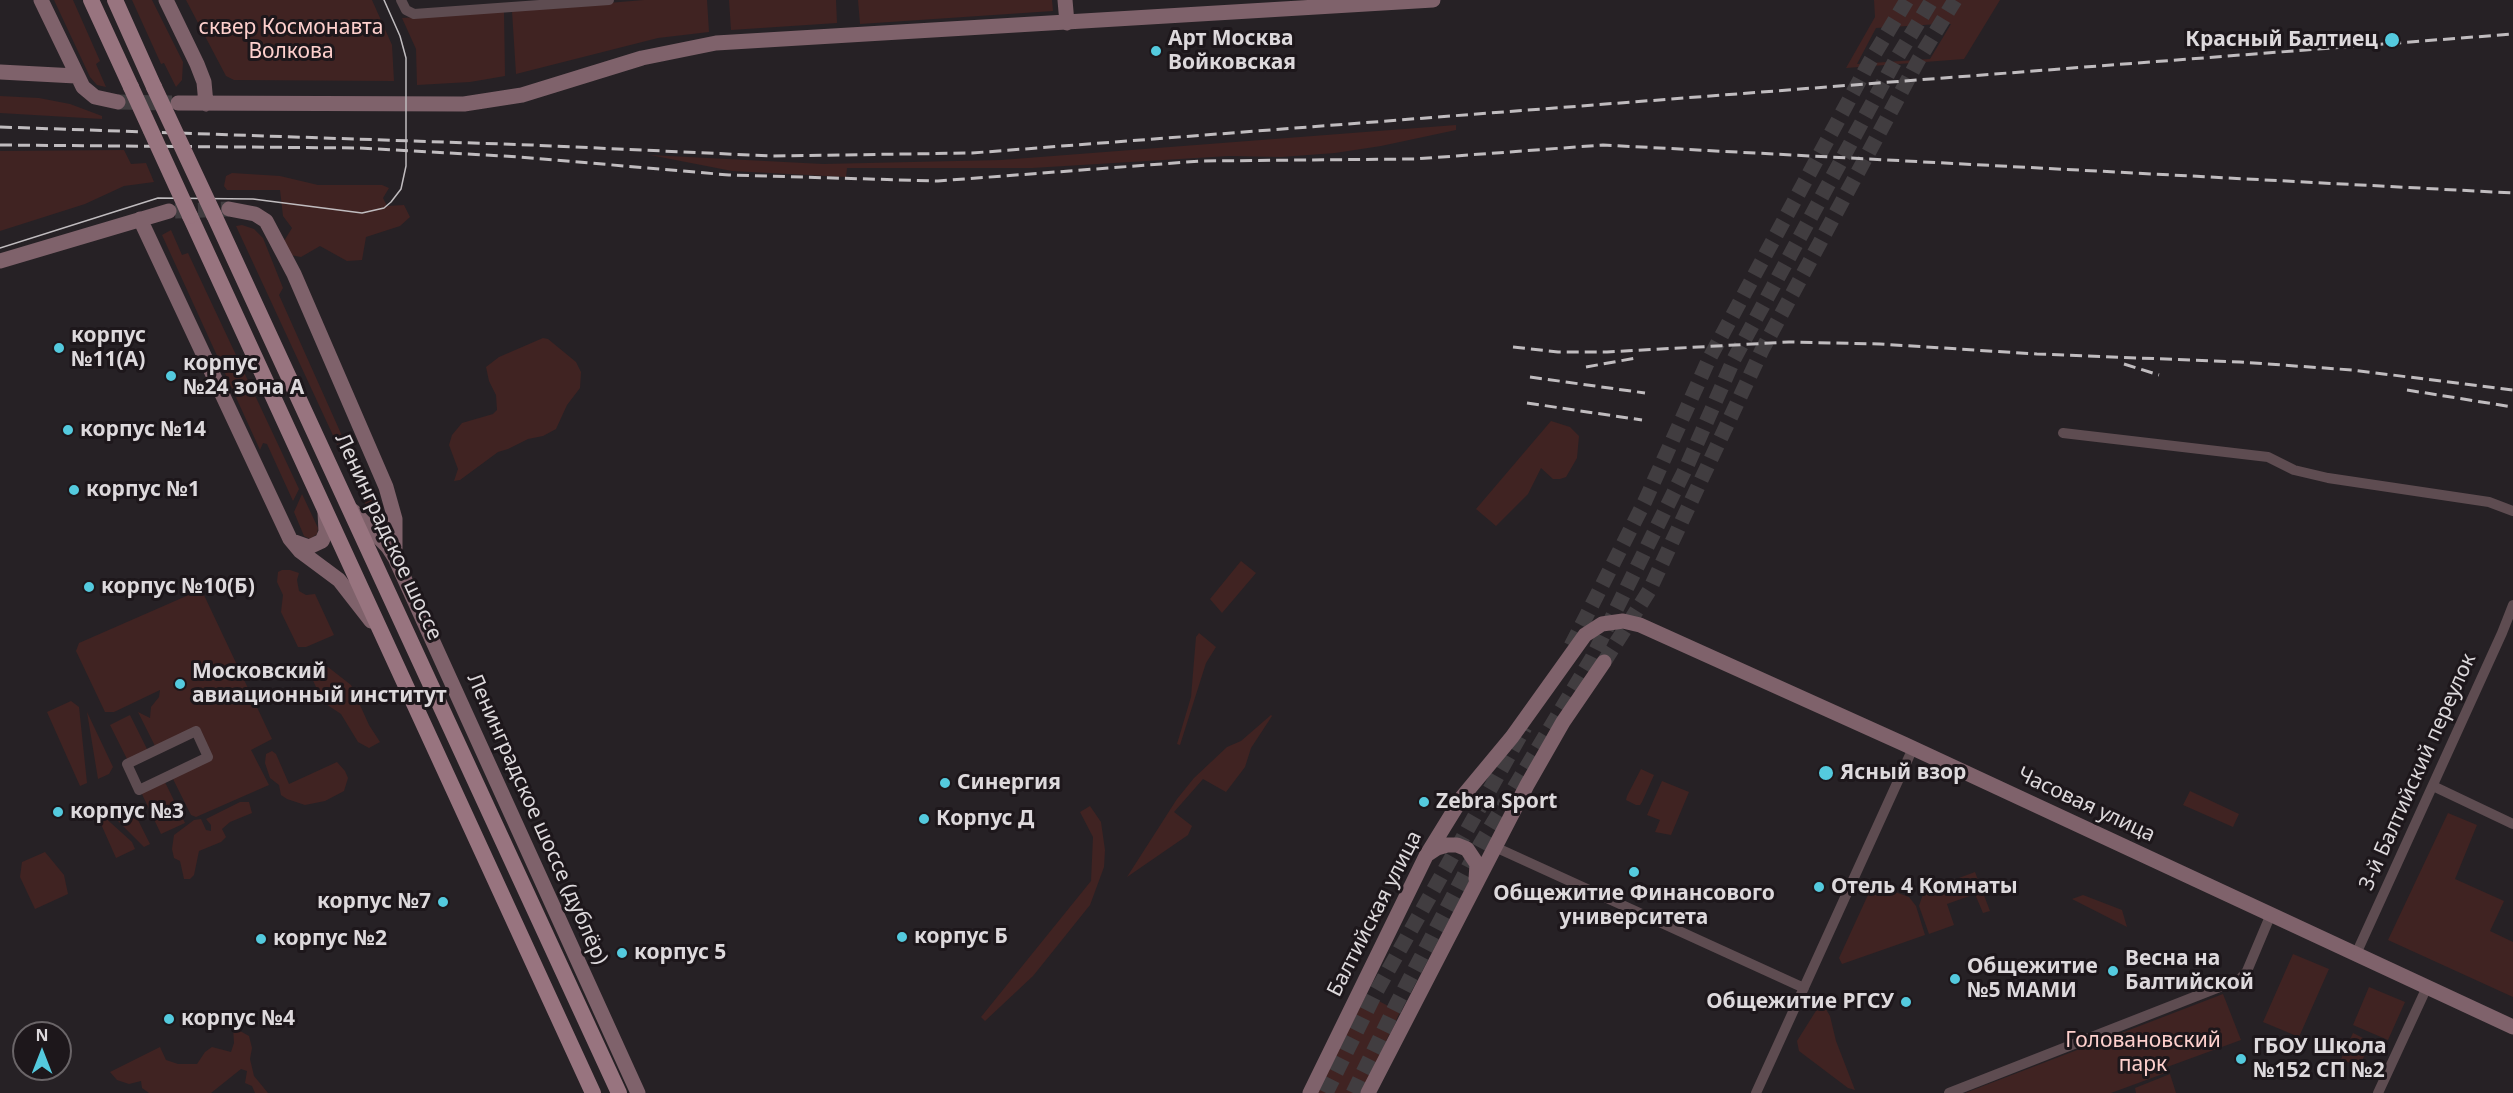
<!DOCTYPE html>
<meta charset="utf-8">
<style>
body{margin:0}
#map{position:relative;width:2513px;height:1093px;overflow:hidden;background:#262125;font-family:"Noto Sans",sans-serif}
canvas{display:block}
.north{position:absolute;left:12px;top:1021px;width:60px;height:60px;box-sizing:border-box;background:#1d171b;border:2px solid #6a6568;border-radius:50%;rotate:0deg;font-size:16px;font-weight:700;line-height:24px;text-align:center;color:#ddd9dc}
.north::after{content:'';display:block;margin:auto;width:21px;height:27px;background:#54cade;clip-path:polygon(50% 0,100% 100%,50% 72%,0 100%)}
</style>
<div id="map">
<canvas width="2513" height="1093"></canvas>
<div class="north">N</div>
</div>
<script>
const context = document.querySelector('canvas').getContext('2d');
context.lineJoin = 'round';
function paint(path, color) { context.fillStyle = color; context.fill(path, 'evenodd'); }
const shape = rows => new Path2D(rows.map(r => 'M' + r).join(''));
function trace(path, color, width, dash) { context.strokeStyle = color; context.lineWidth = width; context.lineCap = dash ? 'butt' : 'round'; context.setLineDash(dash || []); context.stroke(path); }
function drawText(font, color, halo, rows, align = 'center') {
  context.font = font + ' "Noto Sans",sans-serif'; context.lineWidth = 6; context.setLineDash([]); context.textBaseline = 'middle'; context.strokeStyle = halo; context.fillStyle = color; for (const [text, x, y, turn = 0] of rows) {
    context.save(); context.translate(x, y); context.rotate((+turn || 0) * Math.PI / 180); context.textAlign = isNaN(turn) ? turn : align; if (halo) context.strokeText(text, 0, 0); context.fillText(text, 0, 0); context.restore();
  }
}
const green = shape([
 [54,0,73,0,100,61,96,64,106,87,97,85,90,77],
 [132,0,152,0,183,62,182,80,176,87,164,63,161,64],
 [186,0,372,0,392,45,394,81,234,80,226,76],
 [644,0,707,0,709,32,658,38,516,74,512,11],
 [729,0,836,0,837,23,731,30],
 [858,0,1052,0,1053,11,860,24],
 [1874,0,2000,0,1964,59,1846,68,1875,17],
 [1939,24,1951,24,1930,59,1857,64,1876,28],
 [504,11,505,76,470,82,417,85,416,49,402,18],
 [0,96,39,98,70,104,102,116,102,119,0,113],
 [1456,125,1456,130,1381,146,1335,153,1281,157,1229,156,1032,168,847,168,846,177,732,171,650,155,823,164,1001,160],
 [124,150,131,164,146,163,154,182,124,186,85,204,0,231,0,151],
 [232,173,280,176,318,185,382,185,389,188,383,198,387,206,404,205,410,217,400,226,366,237,362,260,347,261,320,246,301,257,290,255,284,241,292,228,283,216,280,190,227,190,224,186,226,176],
 [242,225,254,229,263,238,283,288,279,295,364,485,370,486,375,490,379,499,372,508,367,507,362,498,236,226],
 [171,230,182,255,188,253,299,489,293,501,267,444,263,443,260,450,162,235],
 [543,338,548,339,576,362,581,372,580,388,567,405,556,429,543,436,528,439,508,449,498,452,460,480,454,481,458,469,449,445,452,435,462,423,493,414,497,410,496,395,489,381,486,367,499,357],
 [1551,421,1570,427,1579,436,1577,458,1566,477,1560,479,1553,479,1541,468,1528,494,1496,526,1476,509],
 [302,494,318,528,317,534,310,539,304,536,294,512],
 [1241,561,1256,573,1222,613,1210,599],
 [282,570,290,570,299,573,297,580,299,591,306,595,315,594,334,635,306,647,298,647,281,612,283,595,277,582,278,572],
 [203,593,272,739,251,750,269,785,196,817,191,815,171,775,208,757,196,731,157,750,138,712,150,718,151,707,159,697,160,690,114,712,105,712,76,651,79,643,191,594],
 [1199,633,1216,647,1206,663,1180,745,1177,744,1191,697,1196,637],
 [316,664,328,667,351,685,369,725,380,742,369,748,358,742,341,714,323,702,309,672,309,665],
 [71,701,79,707,87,783,80,786,47,712],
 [87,712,113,767,109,774,98,779],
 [130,715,149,753,129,763,110,725],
 [1271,715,1272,716,1251,748,1245,767,1226,792,1203,779,1174,812,1192,826,1188,835,1127,877,1177,799,1194,778,1227,747,1241,741],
 [272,751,276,754,289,784,337,762,345,771,348,778,344,791,325,801,305,805,287,799,281,795,279,785,270,778,265,763,266,754],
 [1641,769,1654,775,1642,802,1640,805,1636,805,1626,800,1627,796],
 [163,778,185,823,161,834,140,790],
 [1662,781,1689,792,1671,835,1655,832,1660,820,1647,815],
 [2190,791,2239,814,2233,827,2183,805],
 [240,802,249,802,252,813,230,822,222,829,226,837,221,842,199,851,194,875,190,879,184,879,180,861,174,858,172,849,174,835,194,820,201,819,206,830,211,831,211,825,206,819],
 [1090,806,1101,822,1105,850,1104,867,1090,905,1033,976,985,1021,981,1017,1091,881,1093,837,1080,812],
 [123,807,132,808,150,844,144,847,111,814,111,810,114,808],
 [2448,813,2477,825,2455,879,2504,901,2490,931,2513,942,2513,997,2388,940],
 [101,814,132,842,135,849,116,858,97,815],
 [45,852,64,875,68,894,35,909,20,877,22,862],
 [1975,872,1990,911,1983,913,1975,894,1947,904,1954,925,1929,934,1919,906,1924,891],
 [1873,884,1909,897,1916,906,1925,935,1842,964,1839,958],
 [2083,895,2122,910,2127,927,2072,899],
 [2293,954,2329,969,2299,1037,2263,1022],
 [2369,987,2405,1002,2388,1040,2353,1025],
 [2223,994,2241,1040,2167,1067,2168,1072,2111,1093,1965,1093],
 [1367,995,1400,1012,1361,1093,1314,1093],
 [1819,1006,1824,1006,1830,1016,1836,1041,1855,1090,1848,1088,1799,1051,1797,1041],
 [233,1027,249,1036,252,1048,250,1059,254,1076,268,1093,255,1093,252,1086,245,1083,247,1071,241,1069,211,1093,149,1093,142,1088,141,1081,129,1084,117,1080,110,1072,160,1047,166,1060,178,1064,197,1064,205,1052,212,1047,231,1052,234,1043],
 [2353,1033,2371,1042,2359,1067,2341,1059],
 [2170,1074,2176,1093,2136,1093,2135,1088]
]);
const secondaryTunnel = shape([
 [118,102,172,103],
 [175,211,229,209],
 [1571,646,1645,501,1709,359,1869,63,1907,0],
 [1604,662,1649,591,1762,350,1919,59,1955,0],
 [1326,1093,1376,992,1525,727],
 [1353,1093,1397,1003,1481,843,1592,658,1686,468,1734,359,1895,61,1932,0]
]);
const street = shape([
 [401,0,406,10,414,14,609,0],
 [2063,433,2268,457,2294,470,2328,478,2489,502,2513,511],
 [196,731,208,757,139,790,127,764,196,731],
 [2433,786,2513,824],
 [1495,847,1804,988],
 [2356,954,2502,633,2513,605],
 [1756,1093,1913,748],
 [1949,1093,2240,979,2247,971,2271,914],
 [2378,1093,2427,987]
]);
const secondary = shape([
 [41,0,83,87,95,97,118,102],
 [166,0,197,64,204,82,206,104],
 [1065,0,1067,23],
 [0,72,76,76],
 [178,103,464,104,522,95,642,58,716,43,1433,0],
 [229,209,255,214,266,221,294,274,386,487,395,519,395,558],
 [140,219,290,539,300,551,339,580,371,621],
 [0,261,169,211],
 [353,511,388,547,395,558,638,1093],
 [295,542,309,547,322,541,326,532,325,512],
 [1428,854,1437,848,1447,845,1457,845,1467,849,1477,864,1476,879],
 [1310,1093,1426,856,1463,796,1512,737,1585,635,1602,624,1623,621,1640,625,1904,744,2513,1027],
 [1368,1093,1527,785,1563,722,1604,662]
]);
const primary = shape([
 [91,0,131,87],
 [115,0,154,87],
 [214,215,619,1093],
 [190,216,593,1093]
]);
const tram = shape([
 [0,248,158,198,253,199,362,213,384,208,391,202,401,189,406,166,406,58,400,36,384,0]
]);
const rail = shape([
 [0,127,531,145,772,156,972,153,2513,34],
 [0,145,358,148,520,157,729,175,938,181,1200,161,1415,159,1603,145,2513,193],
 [1513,347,1558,352,1607,352,1789,342,1880,344,2037,354,2240,362,2352,370,2513,390],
 [2124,364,2159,375],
 [1586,367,1636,358],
 [1530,377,1645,393],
 [2407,390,2513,407],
 [1527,403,1642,420]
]);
const primaryBridge = shape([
 [131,87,190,216],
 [154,87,214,215]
]);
const markers = [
 [2392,40,8,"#54cade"],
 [1156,51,6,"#54cade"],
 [59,348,6,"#54cade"],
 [171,376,6,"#54cade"],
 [68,430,6,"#54cade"],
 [74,490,6,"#54cade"],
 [89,587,6,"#54cade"],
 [180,684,6,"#54cade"],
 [1826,773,8,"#54cade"],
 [945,783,6,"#54cade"],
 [1424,802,6,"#54cade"],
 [58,812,6,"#54cade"],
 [924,819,6,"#54cade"],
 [1634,872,6,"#54cade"],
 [1819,887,6,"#54cade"],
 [443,902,6,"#54cade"],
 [902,937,6,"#54cade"],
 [261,939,6,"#54cade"],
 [622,953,6,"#54cade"],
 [2113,971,6,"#54cade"],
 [1955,979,6,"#54cade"],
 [1906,1002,6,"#54cade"],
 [169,1019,6,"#54cade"],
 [2241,1059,6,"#54cade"]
];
const parkNames = [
 ["сквер Космонавта",291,28],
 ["Волкова",291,52],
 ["Головановский",2143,1041],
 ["парк",2143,1065]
];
const poiNames = [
 ["Арт Москва",1168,39],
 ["Войковская",1168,63],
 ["Красный Балтиец",2378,40,"right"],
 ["корпус",71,336],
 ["№11(А)",71,360],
 ["корпус",183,364],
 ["№24 зона А",183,388],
 ["корпус №14",80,430],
 ["корпус №1",86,490],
 ["корпус №10(Б)",101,587],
 ["Московский",192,672],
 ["авиационный институт",192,696],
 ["Ясный взор",1840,773],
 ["Синергия",957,783],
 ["Zebra Sport",1436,802],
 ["корпус №3",70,812],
 ["Корпус Д",936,819],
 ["Отель 4 Комнаты",1831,887],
 ["Общежитие Финансового",1634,894,"center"],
 ["университета",1634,918,"center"],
 ["корпус №7",431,902,"right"],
 ["корпус Б",914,937],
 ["корпус №2",273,939],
 ["корпус 5",634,953],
 ["Весна на",2125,959],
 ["Балтийской",2125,983],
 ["Общежитие",1967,967],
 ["№5 МАМИ",1967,991],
 ["Общежитие РГСУ",1894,1002,"right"],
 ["корпус №4",181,1019],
 ["ГБОУ Школа",2253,1047],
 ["№152 СП №2",2253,1071]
];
const streetNames = [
 ["Ленинградское шоссе",388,537,65],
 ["3-й Балтийский переулок",2418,772,-66],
 ["Часовая улица",2086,805,25],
 ["Ленинградское шоссе (дублёр)",537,819,66],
 ["Балтийская улица",1375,914,-63]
];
paint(green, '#402322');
trace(secondaryTunnel, '#413d40', 15, [15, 8]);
trace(street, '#5e4c51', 10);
trace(secondary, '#7f626b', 15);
trace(primary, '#98747f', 16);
trace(tram, '#c0bcbf', 1.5);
trace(rail, '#c0bcbf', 3, [12, 6]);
trace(primaryBridge, '#98747f', 16);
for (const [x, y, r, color] of markers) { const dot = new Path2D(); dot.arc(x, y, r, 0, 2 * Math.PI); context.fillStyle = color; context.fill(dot); trace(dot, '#1d171b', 2); }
drawText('21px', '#fed0cd', '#1d171b', parkNames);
drawText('bold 21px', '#ddd9dc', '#1d171b', poiNames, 'left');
drawText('21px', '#ddd9dc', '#1d171b', streetNames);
</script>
